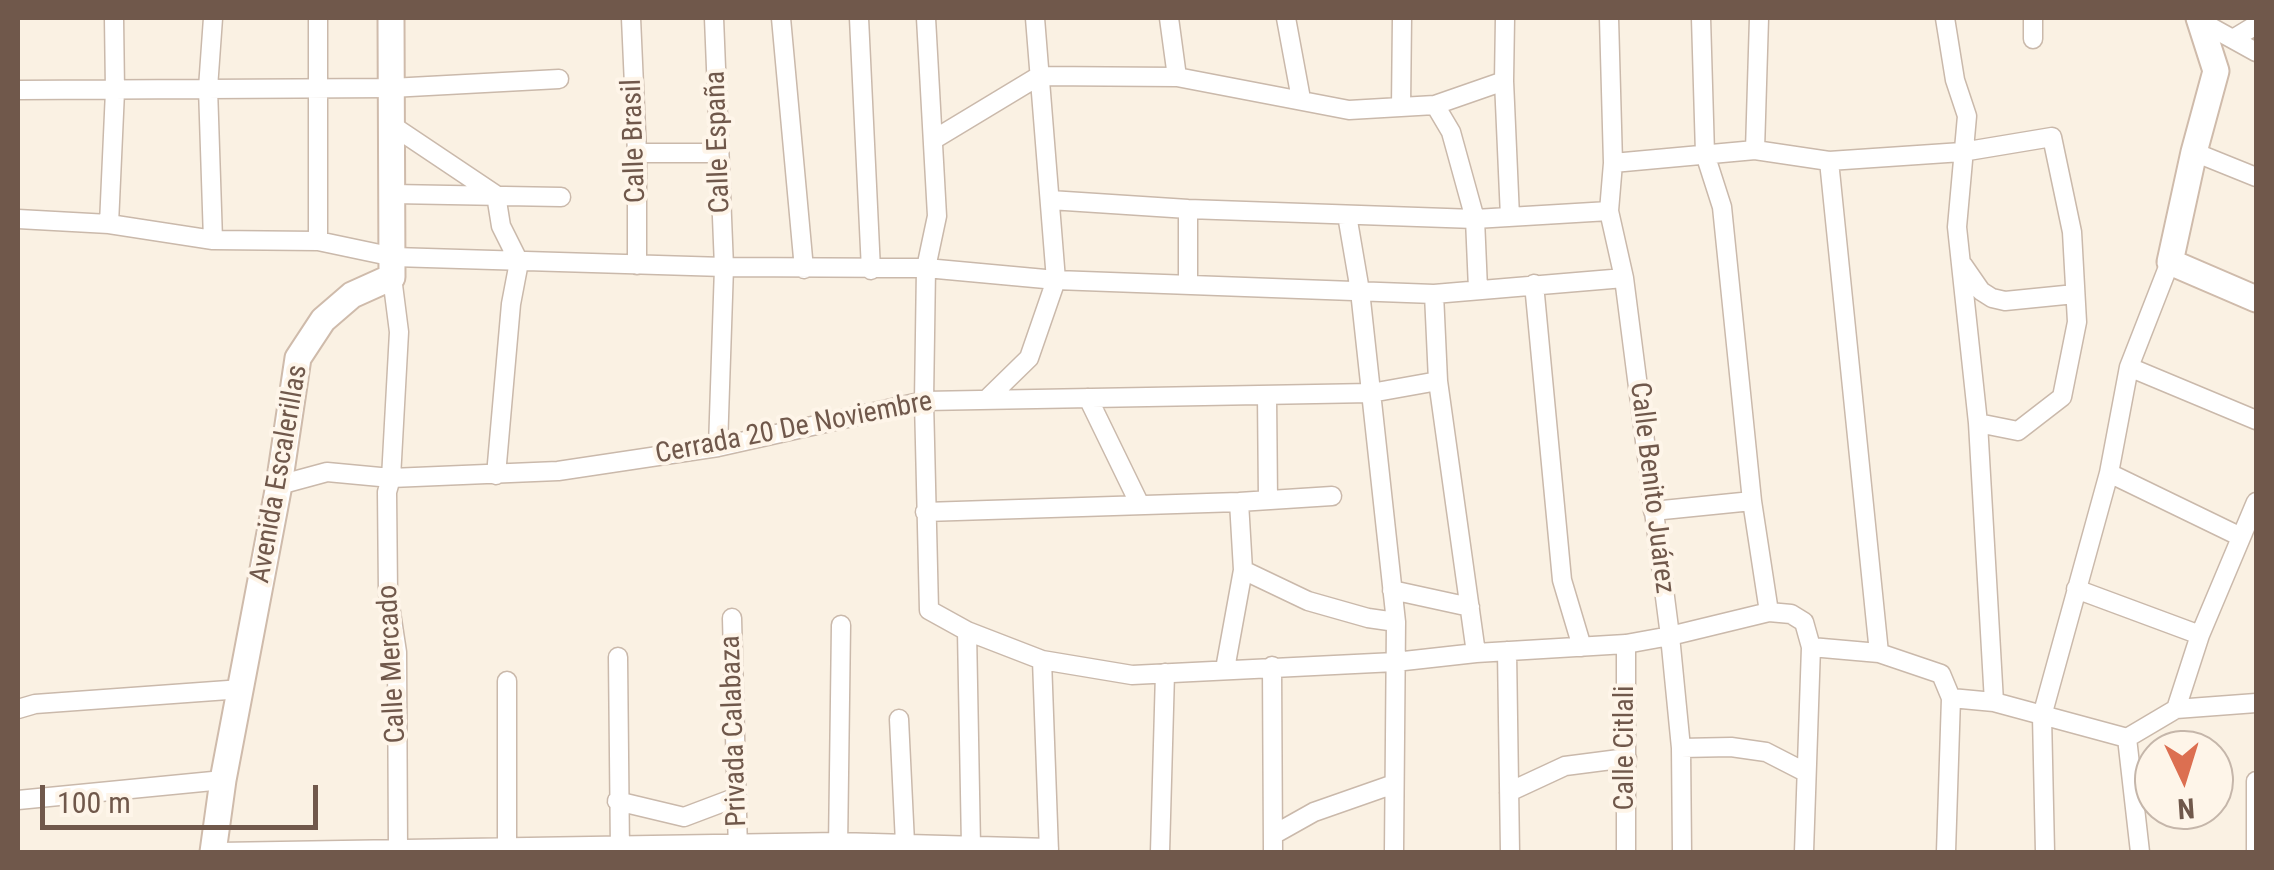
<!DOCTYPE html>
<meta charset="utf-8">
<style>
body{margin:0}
#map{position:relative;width:2274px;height:870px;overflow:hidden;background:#faf1e3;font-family:"Roboto Condensed",sans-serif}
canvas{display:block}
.frame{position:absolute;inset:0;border:20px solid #70584b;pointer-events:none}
.north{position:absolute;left:2134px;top:730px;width:100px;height:100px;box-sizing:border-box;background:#fef5e9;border:2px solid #c5b6aa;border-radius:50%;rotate:176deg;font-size:28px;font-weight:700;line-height:40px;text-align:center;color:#70584b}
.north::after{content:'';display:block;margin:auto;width:35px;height:45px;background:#dc6f51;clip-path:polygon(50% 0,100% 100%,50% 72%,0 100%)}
.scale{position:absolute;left:40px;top:785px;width:278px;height:45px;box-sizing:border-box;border:5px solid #70584b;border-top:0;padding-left:12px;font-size:30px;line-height:35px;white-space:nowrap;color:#70584b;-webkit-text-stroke:8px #fef5e9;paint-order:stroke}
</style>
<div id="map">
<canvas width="2274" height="870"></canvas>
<div class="frame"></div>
<div class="north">N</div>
<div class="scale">100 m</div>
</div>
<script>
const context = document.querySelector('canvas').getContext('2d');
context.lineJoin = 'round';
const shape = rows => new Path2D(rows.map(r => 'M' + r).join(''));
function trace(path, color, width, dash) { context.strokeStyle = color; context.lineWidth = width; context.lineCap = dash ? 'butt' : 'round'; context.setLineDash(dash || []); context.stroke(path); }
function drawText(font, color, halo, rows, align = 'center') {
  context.font = font + ' "Roboto Condensed",sans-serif'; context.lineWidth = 8; context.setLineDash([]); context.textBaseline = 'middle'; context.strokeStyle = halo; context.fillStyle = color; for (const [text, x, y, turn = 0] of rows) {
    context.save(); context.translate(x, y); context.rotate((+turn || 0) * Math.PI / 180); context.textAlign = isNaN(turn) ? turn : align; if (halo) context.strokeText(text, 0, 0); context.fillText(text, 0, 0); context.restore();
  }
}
const street = shape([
 [318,18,318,241],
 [631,18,637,153,637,265],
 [714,18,724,267,718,447],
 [781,18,804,269],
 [859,18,871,270],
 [926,18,937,216,926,268,924,401,929,610,967,631,1042,660,1132,675,1395,662,1476,653,1626,644,1670,636,1681,748,1682,852],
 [1169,18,1177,77],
 [1286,18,1301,99],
 [1505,18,1504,81,1510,217],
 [1609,18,1613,163,1609,211,1624,278,1670,636,1769,612,1791,614,1804,622,1811,647,1879,653,1941,674,1951,698,1946,852],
 [1701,18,1705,154,1722,207,1752,501,1769,612],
 [1945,18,1955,80,1967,116,1957,227,1978,423,1994,702],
 [2033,18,2033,39],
 [2200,21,2256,52],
 [2233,39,2256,25],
 [18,90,391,88,559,79],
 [1435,105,1451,132,1475,219,1478,289],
 [1401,107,1402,18],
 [393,126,496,195,501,226,519,262,511,304,496,475],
 [933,140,1039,76,1177,77,1349,110,1435,105,1504,81],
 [1755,150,1759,18],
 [2194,152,2256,177],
 [637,153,718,153],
 [1829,161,1879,653],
 [1613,163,1755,150,1829,161,1962,152,2052,137,2072,232,2077,322,2062,397,2018,431,1978,423],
 [393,194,561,197],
 [1050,200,1188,209,1475,219,1609,211],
 [1188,209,1188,284],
 [1347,215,1360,291,1396,622,1394,852],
 [18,219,109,224,213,240,318,241,394,257,724,267,926,268,1056,280,1434,294,1624,278],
 [109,224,115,91,114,18],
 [213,240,208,88,213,18],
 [1963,265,1981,291,1992,298,2005,301,2075,294],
 [392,277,399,332,391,478,387,492,388,593,397,652,398,850],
 [1534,284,1562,580,1582,647],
 [1434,294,1438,381,1476,653],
 [2129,367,2256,420],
 [1267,395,1268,500],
 [1088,398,1140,505],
 [987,399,1029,358,1056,280,1035,18],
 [2109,473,2241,537],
 [279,485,327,472,391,478,558,471,718,447,924,401,1371,393,1438,381],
 [1653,511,1752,501],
 [925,512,1239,502,1332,496],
 [1243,570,1308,601,1368,618,1396,622],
 [2076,589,2200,635],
 [1392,590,1470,607],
 [732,618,738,852],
 [967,631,971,846],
 [1507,651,1510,852],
 [618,657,620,852],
 [1042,660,1049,852],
 [1272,666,1273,852],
 [1225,669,1243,570,1239,502],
 [1951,698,1994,702,2127,738],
 [18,709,35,704,242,689],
 [2176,709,2256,703],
 [899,719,905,843],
 [2127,738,2176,709,2200,635,2256,502],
 [2127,738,2140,852],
 [1681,748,1731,747,1766,752,1805,772],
 [1509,792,1565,766,1627,758],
 [18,800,223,780],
 [617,801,684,817,737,797],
 [1273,835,1314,812,1394,784],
 [507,848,507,681],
 [838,849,841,625],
 [219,852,838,842,1049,848],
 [1160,852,1165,673],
 [1626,852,1626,644],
 [1804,852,1811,647],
 [2045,852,2042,716,2109,473,2129,367,2170,262],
 [2256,852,2256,781]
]);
const secondary = shape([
 [2199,18,2216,71,2194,152,2170,262,2256,299],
 [213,852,223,780,279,485,298,358,323,320,352,295,392,277,391,18]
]);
const streetNames = [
 ["Calle Brasil",635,141,-92],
 ["Calle España",719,142,-92],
 ["Cerrada 20 De Noviembre",794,429,-11],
 ["Avenida Escalerillas",280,474,-80],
 ["Calle Benito Juárez",1651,488,83],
 ["Calle Mercado",393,664,-93],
 ["Privada Calabaza",735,731,-92],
 ["Calle Citlali",1626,748,-90]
];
trace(street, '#cab9ab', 21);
trace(secondary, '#cfbbab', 29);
trace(street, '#fff', 18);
trace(secondary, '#fff', 25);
drawText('28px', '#70584b', '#fef5e9', streetNames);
</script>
